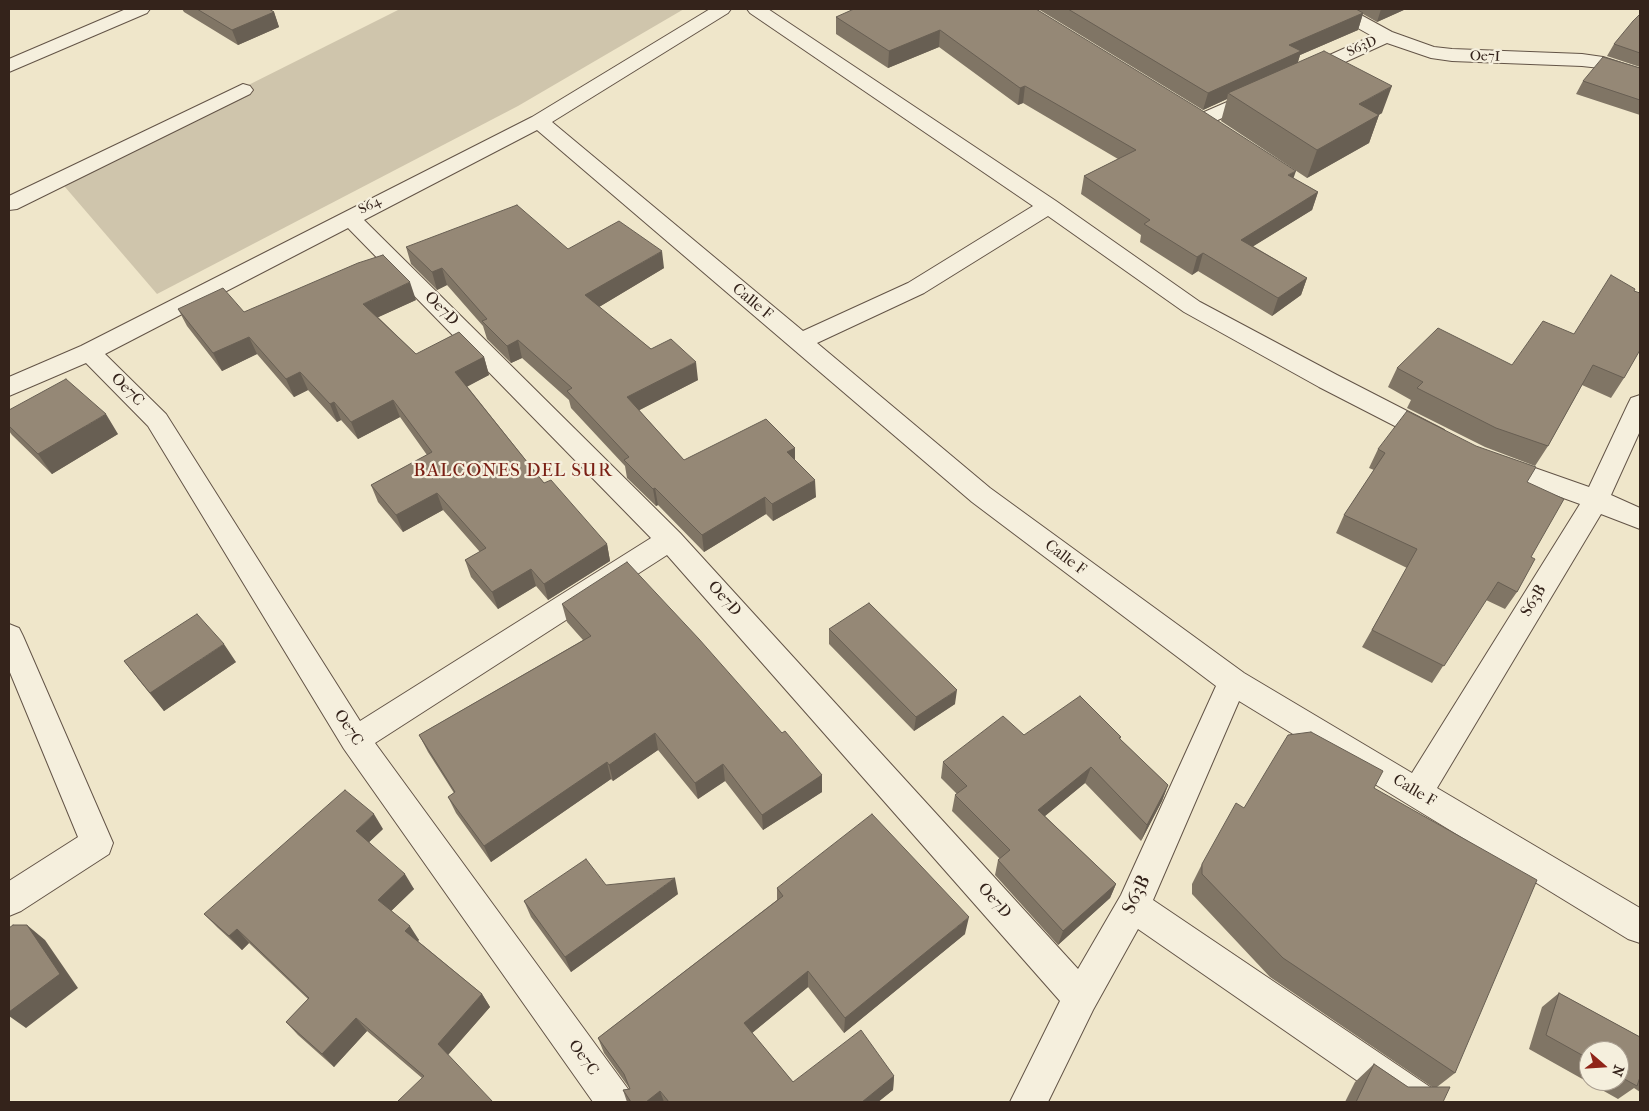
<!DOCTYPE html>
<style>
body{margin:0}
#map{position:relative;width:1649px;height:1111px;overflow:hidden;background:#efe6ca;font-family:"IM FELL French Canon",serif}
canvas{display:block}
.frame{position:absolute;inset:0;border:10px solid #34231b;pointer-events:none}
.north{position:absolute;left:1579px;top:1041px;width:50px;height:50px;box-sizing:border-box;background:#f5efdd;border:1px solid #a89d8f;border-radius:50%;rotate:109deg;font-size:14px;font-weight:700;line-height:20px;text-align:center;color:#34231b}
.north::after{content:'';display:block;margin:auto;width:18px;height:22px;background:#8f2418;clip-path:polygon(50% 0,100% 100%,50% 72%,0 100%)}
</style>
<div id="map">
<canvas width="1649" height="1111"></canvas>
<div class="frame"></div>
<div class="north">N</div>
</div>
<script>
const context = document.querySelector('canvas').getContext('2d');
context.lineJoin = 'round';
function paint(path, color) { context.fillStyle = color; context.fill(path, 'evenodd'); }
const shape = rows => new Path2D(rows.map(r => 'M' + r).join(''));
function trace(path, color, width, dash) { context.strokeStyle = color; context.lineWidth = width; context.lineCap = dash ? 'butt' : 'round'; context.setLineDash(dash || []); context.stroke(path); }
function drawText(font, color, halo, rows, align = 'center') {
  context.font = font + ' "IM FELL French Canon",serif'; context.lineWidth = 4.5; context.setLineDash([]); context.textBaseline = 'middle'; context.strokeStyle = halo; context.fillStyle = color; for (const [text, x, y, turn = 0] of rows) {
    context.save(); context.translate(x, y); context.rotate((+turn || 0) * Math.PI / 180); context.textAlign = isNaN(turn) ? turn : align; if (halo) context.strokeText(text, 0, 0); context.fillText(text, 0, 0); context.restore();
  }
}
const green = shape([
 [400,9,684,9,518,106,157,294,59,180]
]);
const minor = shape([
 [126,9,150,9,147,13,9,72,9,59,126,9],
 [710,9,731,9,728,13,552,122,803,331,908,283,1033,206,750,13,747,9,768,9,1056,201,1200,302,1337,375,1444,430,1448,436,1444,442,1435,445,1426,442,1319,387,1184,312,1048,216,924,293,817,343,990,488,1244,673,1412,773,1580,504,1486,470,1482,463,1486,456,1495,454,1589,487,1628,404,1631,398,1640,395,1640,431,1611,495,1640,508,1640,529,1601,514,1437,788,1640,908,1640,943,1628,939,1239,701,1153,900,1433,1089,1438,1102,1388,1102,1138,929,1093,1010,1048,1102,1010,1102,1060,1001,667,555,375,743,628,1089,634,1102,593,1102,344,749,148,426,86,363,9,396,9,377,81,346,532,117,710,9],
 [537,130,972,502,1216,686,1121,895,1078,969,680,533,364,220,537,130],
 [348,228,651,538,360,721,166,414,105,354,348,228],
 [1328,9,1350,9,1392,32,1434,47,1452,49,1582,54,1603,57,1640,69,1640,81,1600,68,1582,66,1452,61,1431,58,1387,43,1310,78,1303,80,1296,78,1293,74,1296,70,1372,36,1331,13,1328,9],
 [243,84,250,86,253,90,250,94,17,209,9,210,9,196,243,84],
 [1257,89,1264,91,1267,95,1264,99,1209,124,1202,126,1195,124,1192,120,1195,116,1257,89],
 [9,624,19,628,23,636,113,843,109,854,21,911,9,916,9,881,78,837,9,670,9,624]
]);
const wall = shape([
 [182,9,270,9,274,12,279,27,238,45,184,12],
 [1036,9,1293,178,1318,192,1312,210,1253,246,1307,278,1301,295,1272,316,1198,271,1192,275,1140,242,1141,235,1081,194,1084,176,1118,159,1023,103,1018,105,939,47,888,68,836,34,836,17],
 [1038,9,1406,9,1377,22,1363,14,1358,30,1300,55,1298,62,1382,113,1379,115,1369,143,1307,178,1221,121,1227,99,1203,110],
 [1640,14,1640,67,1607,56,1614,44],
 [1640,68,1640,115,1576,94,1583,81],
 [406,247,568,249,664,268,599,307,651,349,698,380,639,410,684,460,795,448,795,460,816,497,773,521,766,514,704,552,658,505,656,506,627,478,625,466,571,408,569,400,522,358,511,363,487,339,483,326,447,285,437,290,411,264],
 [1634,291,1624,378,1611,398,1582,385,1548,446,1535,466,1485,447,1407,408,1411,400,1388,387,1397,368,1512,365,1574,334],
 [416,300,378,317,416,354,484,357,489,375,467,386,544,483,607,544,610,561,548,600,536,586,498,609,471,577,465,560,480,552,443,510,403,532,378,502,371,485,427,455,400,417,358,439,341,420,337,422,308,390,294,397,257,354,222,371,187,326,178,309,244,312],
 [9,410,118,434,52,474,12,435,9,431],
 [1378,449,1527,482,1531,557,1517,592,1505,609,1486,600,1432,683,1362,647,1407,568,1336,533,1344,515,1374,470,1369,468],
 [562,604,782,733,822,775,822,792,763,830,725,781,698,799,658,750,613,781,611,779,491,862,456,813,448,797,454,793,428,752,419,735,583,640,567,622],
 [829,629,955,704,914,731,829,644],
 [124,661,236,662,164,711,138,679],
 [1024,735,1121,737,1120,739,1168,785,1162,801,1141,841,1085,783,1045,816,1116,884,1110,898,1058,945,995,875,998,860,1000,859,952,811,955,795,957,794,941,778,943,762],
 [1374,788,1455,1073,1437,1087,1443,1102,1345,1102,1355,1082,1374,1064,1408,1087,1432,1087,1270,977,1192,894,1192,884,1202,864,1244,808],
 [383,829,369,842,414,889,391,911,419,940,418,941,482,994,490,1007,448,1055,422,1078,367,1031,334,1067,298,1035,286,1022,308,999,249,943,242,950,218,928,204,914],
 [777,888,965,934,844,1033,808,987,752,1033,793,1082,894,1076,893,1090,878,1102,627,1102,623,1090,630,1089,604,1053,598,1038,777,900],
 [678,894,571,972,531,917,524,901],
 [1559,993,1640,1037,1640,1092,1634,1088,1618,1099,1529,1049,1542,1007],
 [1589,1051,1619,1051,1619,1081,1589,1081]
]);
const shadedWall = shape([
 [1381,9,1406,9,1377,22],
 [274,12,279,27,238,45,232,30],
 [1363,13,1358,30,1300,55,1296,68,1228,93,1227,99,1203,110,1208,93,1289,45],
 [940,30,939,47,888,68,889,51],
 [1025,86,1023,103,1018,105,1020,88],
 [1392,86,1382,113,1348,132,1359,104],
 [1379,115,1369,143,1307,178,1317,150],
 [1296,171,1290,188,1288,175],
 [1318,192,1312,210,1236,257,1241,240],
 [662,251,664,268,589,313,585,295],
 [1203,253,1198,271,1192,275,1197,257],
 [442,268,447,285,437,290,432,272],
 [1307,278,1301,295,1272,316,1278,298],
 [410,282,416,300,370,321,363,304],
 [249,337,257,354,222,371,213,353],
 [518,340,522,358,511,363,507,346],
 [484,357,489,375,461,390,455,372],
 [696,362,698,380,630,415,627,397],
 [300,372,308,390,294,397,286,379],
 [393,400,400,417,358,439,351,422],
 [334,402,341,420,337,422,330,404],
 [106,414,118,434,52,474,38,454],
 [795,448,795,466,787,452],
 [815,480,816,497,773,521,772,504],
 [655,488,658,505,656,506,653,489],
 [437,493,443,510,403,532,396,515],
 [765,497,766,514,704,552,702,535],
 [607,544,610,561,548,600,544,584],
 [531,569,536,586,498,609,492,592],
 [224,644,236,662,164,711,150,693],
 [957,690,955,704,914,731,916,717],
 [655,733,658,750,613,781,609,765],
 [607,762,611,779,491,862,484,846],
 [723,764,725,781,698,799,695,783],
 [1091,767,1085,783,1034,825,1038,810],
 [822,775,822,792,763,830,762,815],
 [1168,785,1162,801,1141,841,1147,825],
 [374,814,383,829,365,846,356,831],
 [405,874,414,889,387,915,378,900],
 [675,878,678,894,571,972,565,957],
 [1116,884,1110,898,1058,945,1063,931],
 [969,917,965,934,844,1033,845,1018],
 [27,925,45,940,78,988,26,1028,9,1016,9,1012],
 [410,926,419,940,414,945,405,931],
 [237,929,249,943,242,950,229,936],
 [808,971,808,987,746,1038,744,1023],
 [482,994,490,1007,447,1056,438,1044],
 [356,1018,367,1031,334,1067,322,1054],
 [894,1076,893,1090,878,1102,862,1102],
 [660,1091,664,1102,646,1102]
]);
const building = shape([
 [197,9,269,9,274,12,232,30,197,9],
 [854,9,1036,9,1198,108,1296,171,1288,175,1318,192,1241,240,1307,278,1278,298,1203,253,1197,257,1144,224,1150,220,1084,176,1136,150,1025,86,1020,88,940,30,889,51,836,17,854,9],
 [1068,9,1356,9,1363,13,1289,45,1301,51,1208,93,1068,9],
 [1640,14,1640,53,1614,44,1633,21,1640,14],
 [1324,51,1392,86,1359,104,1379,115,1317,150,1228,93,1324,51],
 [1603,57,1640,68,1640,100,1583,81,1603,57],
 [517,205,568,249,619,221,662,251,585,295,651,349,671,339,696,362,627,397,684,460,766,419,795,448,787,452,815,480,772,504,765,497,702,535,655,488,653,489,624,460,629,457,567,391,572,388,518,340,507,346,482,321,487,319,442,268,432,272,406,247,517,205],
 [383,255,410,282,363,304,416,354,459,332,484,357,455,372,544,483,551,480,607,544,544,584,531,569,492,592,465,560,486,548,437,493,396,515,371,485,432,452,393,400,351,422,334,402,330,404,300,372,286,379,249,337,213,353,178,309,223,288,244,312,358,263,383,255],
 [1611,275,1635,289,1634,291,1640,293,1640,350,1624,378,1593,365,1548,446,1496,428,1417,388,1423,382,1397,368,1438,328,1512,365,1543,321,1574,334,1611,275],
 [66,379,106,414,38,454,9,426,9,410,66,379],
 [1407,411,1476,446,1536,467,1527,482,1564,499,1531,557,1535,559,1517,592,1498,582,1444,666,1372,630,1417,549,1344,515,1385,453,1378,449,1407,411],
 [627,562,699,639,782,733,785,731,822,775,762,815,723,764,695,783,655,733,609,765,607,762,484,846,448,797,455,792,419,735,591,636,562,604,627,562],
 [869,603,957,690,916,717,829,629,869,603],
 [197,614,224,644,150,693,124,661,197,614],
 [1080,696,1121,737,1119,738,1168,785,1147,825,1091,767,1038,810,1116,884,1063,931,998,860,1010,850,955,795,967,786,943,762,1003,716,1024,735,1080,696],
 [1311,732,1383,771,1374,788,1537,880,1455,1073,1283,958,1202,874,1202,864,1236,803,1244,808,1288,735,1311,732],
 [345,790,374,814,356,831,405,874,378,900,410,926,405,931,482,994,438,1044,493,1102,397,1102,424,1076,356,1018,322,1054,286,1022,309,998,237,929,229,936,204,914,345,790],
 [872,814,969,917,845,1018,808,971,744,1023,793,1082,861,1030,894,1076,862,1102,669,1102,660,1091,646,1102,631,1102,623,1090,630,1089,624,1074,598,1038,783,896,777,888,872,814],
 [586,859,606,885,675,878,565,957,524,901,586,859],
 [13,925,27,925,60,974,9,1012,9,928,13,925],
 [1559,993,1640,1037,1640,1077,1637,1086,1619,1076,1619,1051,1589,1051,1589,1059,1546,1035,1559,993],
 [1374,1064,1408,1087,1450,1087,1443,1102,1356,1102,1374,1064]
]);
const farStreetnames = [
 ["S63D",1362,47,-24],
 ["Oe7I",1485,57,2],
 ["S64",370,206,-27]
];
const streetNames = [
 ["Calle F",752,302,40],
 ["Oe7D",441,309,45],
 ["Oe7C",127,390,45],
 ["Calle F",1065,558,37],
 ["Oe7D",724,599,48],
 ["S63B",1534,601,-59],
 ["Oe7C",348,728,57],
 ["Calle F",1414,791,31],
 ["Oe7D",994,901,48],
 ["Oe7C",583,1058,54]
];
const quarterNames = [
 ["BALCONES DEL SUR",513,471]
];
const nearStreetnames = [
 ["S63B",1137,895,-64]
];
paint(green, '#cfc5ac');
trace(minor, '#635447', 2);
paint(minor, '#f5efdd');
paint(wall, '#807565');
paint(shadedWall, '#685f53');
paint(building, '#958876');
trace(building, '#685f53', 1);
drawText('14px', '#34231b', '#f5efdd', farStreetnames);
drawText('16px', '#34231b', '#f5efdd', streetNames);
context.letterSpacing = '1px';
drawText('19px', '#7a1f14', '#f5efdd', quarterNames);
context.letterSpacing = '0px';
drawText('19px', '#34231b', '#f5efdd', nearStreetnames);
</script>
